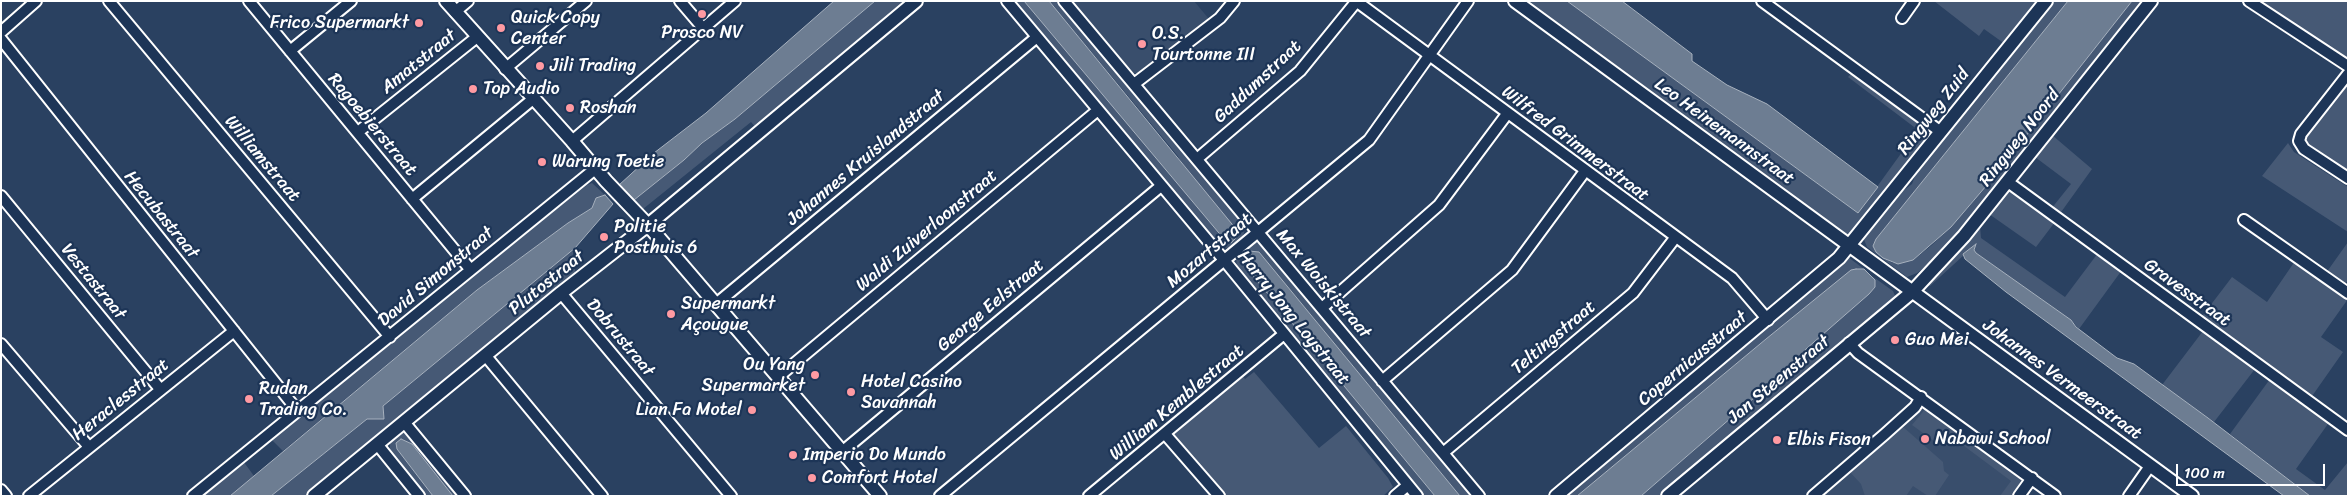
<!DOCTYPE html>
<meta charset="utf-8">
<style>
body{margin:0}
#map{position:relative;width:2349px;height:497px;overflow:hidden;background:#2a4161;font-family:Sriracha,sans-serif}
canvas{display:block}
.frame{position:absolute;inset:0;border:2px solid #fff;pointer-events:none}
.scale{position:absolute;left:2176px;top:464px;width:149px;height:22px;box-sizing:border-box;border:2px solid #fff;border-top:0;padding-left:6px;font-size:15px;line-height:18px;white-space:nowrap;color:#fff;-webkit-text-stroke:4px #1d3557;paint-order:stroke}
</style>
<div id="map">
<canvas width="2349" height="497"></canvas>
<div class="frame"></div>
<div class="scale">100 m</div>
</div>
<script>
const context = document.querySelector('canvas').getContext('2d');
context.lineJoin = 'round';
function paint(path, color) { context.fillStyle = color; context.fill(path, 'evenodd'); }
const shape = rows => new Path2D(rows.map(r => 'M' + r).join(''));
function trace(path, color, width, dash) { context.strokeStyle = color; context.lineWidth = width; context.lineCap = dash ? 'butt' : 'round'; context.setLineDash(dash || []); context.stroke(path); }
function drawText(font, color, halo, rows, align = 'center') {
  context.font = font + ' Sriracha,sans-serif'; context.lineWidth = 4.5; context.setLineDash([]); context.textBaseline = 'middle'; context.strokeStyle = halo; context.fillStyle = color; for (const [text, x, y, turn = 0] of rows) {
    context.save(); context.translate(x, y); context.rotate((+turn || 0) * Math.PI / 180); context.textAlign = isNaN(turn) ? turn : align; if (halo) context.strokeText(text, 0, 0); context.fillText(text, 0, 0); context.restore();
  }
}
const built = shape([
 [1071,1,1194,1,1209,19,1140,73,1134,73,1129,70],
 [1921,404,2021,480,2014,496,1817,496]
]);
const green = shape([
 [875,1,908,1,757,129,751,122,643,209,634,200,684,160,702,143,735,119],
 [1013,1,1024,1,1228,241,1177,155,1049,1,1059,1,1242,223,1245,229,1242,239,1229,248,1219,247],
 [1523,1,1567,1,1858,213,1918,130,1848,77,1852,73,1923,126,1923,140,1920,148,1853,232,1846,235],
 [1934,1,2040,1,2005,44,1984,29,1979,36],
 [2054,1,2068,1,1876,239,1874,246,1876,252,1883,258,1893,263,1913,260,1932,245,1970,205,2132,1,2146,1,1963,229,1928,265,1917,273,1907,277,1867,247,1863,237,1894,198,1912,184,1917,171],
 [2258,1,2348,1,2348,60,2342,58],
 [2348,79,2348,181,2305,153,2302,138],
 [2052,135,2092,169,2059,215,2051,209,2071,184,2035,157],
 [2288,143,2294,152,2348,187,2348,232,2262,176],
 [592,183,605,195,596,198,592,208,568,223,477,290,283,451,271,439,468,279,587,185],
 [2012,191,2055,222,2036,247,1989,214,2007,192],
 [1980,226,1981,238,2065,297,2098,253,2122,270,2079,329,2071,320,1976,253,1974,250,1975,245,1930,286,1925,284],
 [1255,242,1262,244,1404,414,1475,496,1460,496,1259,253,1244,265,1435,496,1424,496,1237,269,1236,256,1251,243],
 [2348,242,2348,280,2344,285,2326,273],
 [575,248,572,257,576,275,309,496,271,496,367,419,384,419,383,406],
 [1848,257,1864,269,1858,269,1766,339,1577,496,1564,496],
 [2295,261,2348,299,2321,337,2343,352,2310,399,2200,319,2232,277,2267,302],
 [1872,276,1893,291,1896,298,1662,496,1641,496,1800,358,1806,349,1875,280],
 [2203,331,2255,369,2214,422,2162,385],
 [1254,372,1319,448,1346,426,1388,478,1393,487,1383,496,1222,496,1173,438,1172,434,1174,431,1242,375,1245,379],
 [2270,379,2330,421,2296,469,2325,490,2348,462,2348,496,2310,496,2230,434],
 [1926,408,2020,476,2021,484,2014,496,2000,496,2011,481,1948,434,1938,444,1912,425],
 [1902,426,1943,462,1944,471,1949,475,1935,496,1928,496,1913,486,1906,496,1865,496,1861,484,1849,471],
 [403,433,407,433,459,496,453,496,412,444,397,449,433,496,424,496,390,452,390,442],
 [243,461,254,476,230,496,201,496]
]);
const water = shape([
 [834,1,875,1,735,119,702,143,684,160,634,200,619,185,654,153,706,113,834,1],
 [1024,1,1049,1,1236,229,1237,237,1231,243,1224,239,1024,1],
 [1567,1,1622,1,1692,54,1692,61,1727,85,1767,104,1878,187,1858,213,1567,1],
 [2068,1,2132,1,1992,179,1951,227,1913,260,1898,264,1883,258,1876,252,1873,246,1876,239,2068,1],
 [605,195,613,204,575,248,383,406,384,419,367,419,271,496,230,496,477,290,568,223,592,208,596,198,605,195],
 [1976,244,1974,250,1976,253,2071,320,2076,327,2117,358,2134,364,2208,418,2310,496,2284,496,2006,292,1965,259,1963,254,1976,244],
 [1249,251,1259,252,1460,496,1435,496,1244,265,1243,257,1249,251],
 [1856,269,1864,269,1875,280,1875,287,1869,294,1806,349,1800,358,1641,496,1577,496,1766,339,1851,270,1856,269],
 [401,439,412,444,453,496,433,496,397,449,396,443,401,439]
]);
const minor = shape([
 [109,1,390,337],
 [249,1,470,269],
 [680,1,703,28],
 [1007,1,1224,260,1417,496],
 [1064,1,1479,496],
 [1356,1,1732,278,1768,320],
 [1762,1,1941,132],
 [2249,1,2348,66],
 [455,12,468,1],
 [1902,18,1914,1],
 [1,32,36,1],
 [1,39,297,410],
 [290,51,351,1],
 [505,69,586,1],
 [2348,74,2301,134,2299,141,2304,149,2348,178],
 [1134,84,1220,18,1234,1],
 [358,132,477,37],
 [572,141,735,1],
 [1197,159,1300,71,1356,2],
 [2008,182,2348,430],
 [1,196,160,389],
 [412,199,533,99],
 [2244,220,2348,293],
 [561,293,731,496],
 [716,304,1037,37],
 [1322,308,1439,205,1507,114],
 [1849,343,1858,353,2055,496],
 [1,344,89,447],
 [485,355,602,496],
 [778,377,1098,110],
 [1382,381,1512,270,1585,171],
 [404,422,465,496],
 [1165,434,1219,496],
 [377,444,419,496],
 [843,451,1161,186],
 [1443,453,1633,293,1675,238],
 [1,490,6,496],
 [29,496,234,331],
 [193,496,595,169],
 [940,496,1369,140,1468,1],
 [1089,496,1284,334],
 [1395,496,1408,485],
 [1813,496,1885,434,1915,407,1921,397],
 [2019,496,2032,478],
 [2129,496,2150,466]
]);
const tertiary = shape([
 [446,1,572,141,606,181,648,225,880,496],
 [1515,1,2192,496],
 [314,496,561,293,648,225,916,1],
 [1556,496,1839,258,2046,1],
 [1668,496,1912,292,1964,236,2151,1]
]);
const markers = [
 [702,14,5,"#ff9aa2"],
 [419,23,5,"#ff9aa2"],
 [501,28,5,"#ff9aa2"],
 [1142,44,5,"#ff9aa2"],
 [540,66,5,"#ff9aa2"],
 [473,89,5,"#ff9aa2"],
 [570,108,5,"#ff9aa2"],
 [542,162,5,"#ff9aa2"],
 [604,237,5,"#ff9aa2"],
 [671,314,5,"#ff9aa2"],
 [1895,340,5,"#ff9aa2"],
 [815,375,5,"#ff9aa2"],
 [851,392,5,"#ff9aa2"],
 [249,399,5,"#ff9aa2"],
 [752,410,5,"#ff9aa2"],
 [1925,439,5,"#ff9aa2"],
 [1777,440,5,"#ff9aa2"],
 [793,455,5,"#ff9aa2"],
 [812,478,5,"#ff9aa2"]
];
const poiNames = [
 ["Quick Copy",511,18],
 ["Center",511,39],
 ["Frico Supermarkt",409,23,"right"],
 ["Prosco NV",702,33,"center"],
 ["O.S.",1152,34],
 ["Tourtonne III",1152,55],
 ["Jili Trading",550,66],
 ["Top Audio",483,89],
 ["Roshan",580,108],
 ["Warung Toetie",552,162],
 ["Politie",614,227],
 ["Posthuis 6",614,248],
 ["Supermarkt",681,304],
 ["Açougue",681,325],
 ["Guo Mei",1905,340],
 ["Ou Yang",805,365,"right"],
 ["Supermarket",805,386,"right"],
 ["Hotel Casino",861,382],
 ["Savannah",861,403],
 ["Rudan",259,389],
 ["Trading Co.",259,410],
 ["Lian Fa Motel",742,410,"right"],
 ["Nabawi School",1935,439],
 ["Elbis Fison",1787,440],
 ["Imperio Do Mundo",803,455],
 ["Comfort Hotel",822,478]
];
const streetNames = [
 ["Amatstraat",419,62,-39],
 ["Gaddumstraat",1258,82,-43],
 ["Ringweg Zuid",1934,112,-52],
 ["Ragoebierstraat",372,125,50],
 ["Leo Heinemannstraat",1724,132,36],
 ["Ringweg Noord",2020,138,-52],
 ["Wilfred Grimmerstraat",1575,144,37],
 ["Johannes Kruislandstraat",866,158,-40],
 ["Williamstraat",262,159,50],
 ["Hecubastraat",161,215,51],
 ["Waldi Zuiverloonstraat",927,231,-40],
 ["Mozartstraat",1210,251,-40],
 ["David Simonstraat",436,277,-40],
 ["Vestastraat",93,282,51],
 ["Plutostraat",547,283,-39],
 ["Max Woiskistraat",1323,284,50],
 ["Gravesstraat",2187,293,36],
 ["George Eelstraat",991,306,-40],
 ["Harry Jong Loystraat",1293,318,51],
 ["Dobrustraat",620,338,50],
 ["Teltingstraat",1554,338,-40],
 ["Copernicusstraat",1693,359,-40],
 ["Jan Steenstraat",1779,380,-40],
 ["Johannes Vermeerstraat",2062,380,36],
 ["Heraclesstraat",121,400,-39],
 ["William Kemblestraat",1177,403,-40]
];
paint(built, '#394e6c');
paint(green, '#465975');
paint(water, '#6d7d92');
trace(water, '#a7b1be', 1);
trace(minor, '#fff', 14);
trace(tertiary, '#fff', 16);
trace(minor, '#1d3557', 10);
trace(tertiary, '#1d3557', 12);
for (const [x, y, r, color] of markers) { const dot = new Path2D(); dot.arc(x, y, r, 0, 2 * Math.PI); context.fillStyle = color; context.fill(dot); trace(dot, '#1d3557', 2); }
drawText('18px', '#fff', '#1d3557', poiNames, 'left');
drawText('18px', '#fff', '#1d3557', streetNames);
</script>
